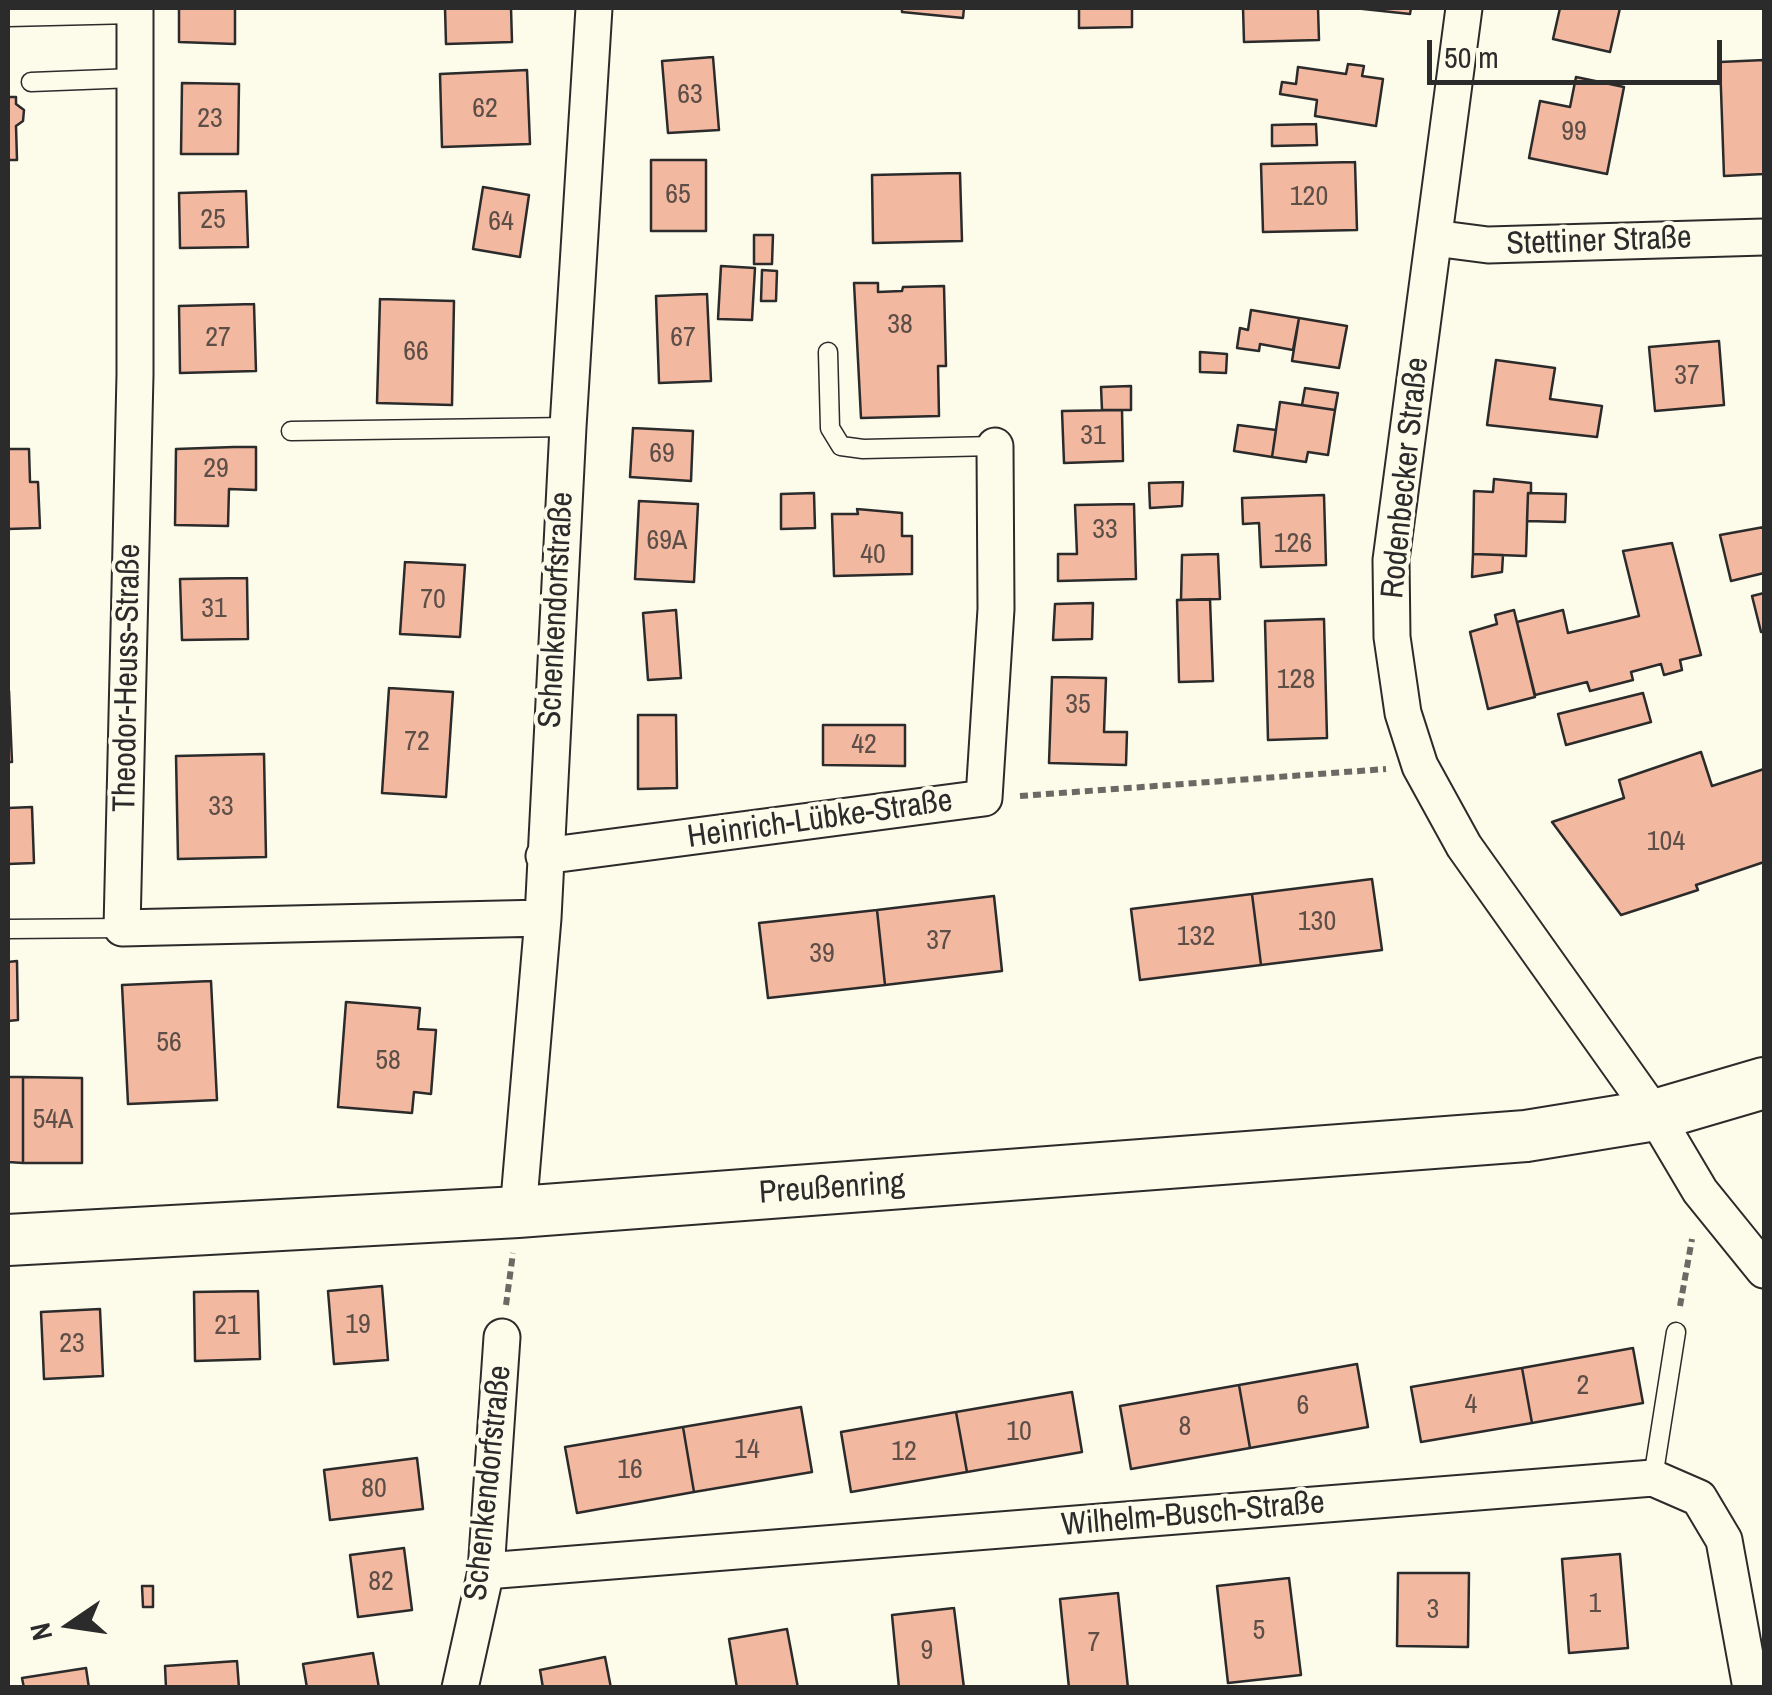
<!DOCTYPE html>
<meta charset="utf-8">
<style>
body{margin:0}
#map{position:relative;width:1772px;height:1695px;overflow:hidden;background:#fdfbea;font-family:"Archivo Narrow",sans-serif}
canvas{display:block}
.frame{position:absolute;inset:0;border:10px solid #2b2b2b;pointer-events:none}
.north{position:absolute;left:20px;top:1575px;width:100px;height:100px;-webkit-text-stroke:8px #fdfbea;paint-order:stroke;rotate:257deg;font-size:28px;font-weight:700;line-height:40px;text-align:center;color:#2b2b2b}
.north::after{content:'';display:block;margin:auto;width:35px;height:45px;background:#2b2b2b;clip-path:polygon(50% 0,100% 100%,50% 72%,0 100%)}
.scale{position:absolute;left:1427px;top:40px;width:295px;height:45px;box-sizing:border-box;border:5px solid #2b2b2b;border-top:0;padding-left:12px;font-size:30px;line-height:35px;white-space:nowrap;color:#2b2b2b;-webkit-text-stroke:8px #fdfbea;paint-order:stroke}
</style>
<div id="map">
<canvas width="1772" height="1695"></canvas>
<div class="frame"></div>
<div class="north">N</div>
<div class="scale">50 m</div>
</div>
<script>
const context = document.querySelector('canvas').getContext('2d');
context.lineJoin = 'round';
function paint(path, color) { context.fillStyle = color; context.fill(path, 'evenodd'); }
const shape = rows => new Path2D(rows.map(r => 'M' + r).join(''));
function trace(path, color, width, dash) { context.strokeStyle = color; context.lineWidth = width; context.lineCap = dash ? 'butt' : 'round'; context.setLineDash(dash || []); context.stroke(path); }
function drawText(font, color, halo, rows, align = 'center') {
  context.font = font + ' "Archivo Narrow",sans-serif'; context.lineWidth = 8; context.setLineDash([]); context.textBaseline = 'middle'; context.strokeStyle = halo; context.fillStyle = color; for (const [text, x, y, turn = 0] of rows) {
    context.save(); context.translate(x, y); context.rotate((+turn || 0) * Math.PI / 180); context.textAlign = isNaN(turn) ? turn : align; if (halo) context.strokeText(text, 0, 0); context.fillText(text, 0, 0); context.restore();
  }
}
const building = shape([
 [179,8,235,8,235,44,179,42,179,8],
 [445,8,511,8,512,42,446,44,445,8],
 [902,8,964,8,963,18,902,12,902,8],
 [1079,8,1132,8,1132,27,1079,28,1079,8],
 [1243,8,1318,8,1319,40,1244,42,1243,8],
 [1354,8,1411,8,1410,14,1354,8],
 [1560,8,1620,8,1610,52,1553,39,1560,8],
 [713,57,719,130,668,133,662,61,713,57],
 [1764,60,1764,174,1724,176,1720,62,1764,60],
 [1348,64,1364,66,1362,76,1383,79,1376,126,1315,116,1317,100,1280,94,1282,82,1296,84,1298,67,1346,74,1348,64],
 [527,70,530,144,442,147,440,74,527,70],
 [1576,77,1624,87,1607,174,1529,158,1540,101,1570,107,1576,77],
 [182,83,239,84,238,154,181,154,182,83],
 [8,97,16,97,16,104,24,110,23,121,16,126,17,160,8,160,8,97],
 [1316,124,1317,145,1272,146,1272,125,1316,124],
 [651,160,706,160,706,231,651,231,651,160],
 [1355,162,1357,230,1263,232,1261,164,1355,162],
 [960,173,962,241,873,243,872,175,960,173],
 [483,187,529,195,520,257,473,249,483,187],
 [246,191,248,247,180,248,179,193,246,191],
 [754,235,773,235,772,264,754,264,754,235],
 [721,266,755,268,752,320,718,319,721,266],
 [762,270,777,271,776,301,761,301,762,270],
 [854,283,878,283,878,292,902,291,903,287,944,286,946,366,938,366,939,416,861,418,854,283],
 [707,294,711,381,659,383,656,296,707,294],
 [380,299,454,301,452,405,377,403,380,299],
 [254,304,256,371,180,373,179,306,254,304],
 [1251,310,1299,318,1293,350,1260,344,1259,351,1237,348,1240,328,1248,330,1251,310],
 [1299,318,1347,326,1339,368,1292,361,1299,318],
 [1719,341,1724,405,1655,411,1649,347,1719,341],
 [1200,352,1227,354,1226,373,1200,372,1200,352],
 [1496,360,1555,368,1550,399,1602,406,1597,437,1487,425,1496,360],
 [1131,386,1131,410,1102,410,1101,387,1131,386],
 [1305,388,1338,393,1335,410,1302,405,1305,388],
 [1280,402,1335,410,1328,455,1308,452,1306,462,1272,457,1280,402],
 [1122,410,1123,461,1064,463,1062,411,1122,410],
 [1238,425,1276,430,1272,457,1234,451,1238,425],
 [633,428,693,431,691,481,630,477,633,428],
 [234,447,256,447,256,490,229,489,228,526,175,525,176,449,234,447],
 [8,449,29,449,30,482,38,482,40,528,8,529,8,449],
 [1494,479,1531,483,1531,493,1528,493,1526,556,1473,554,1474,491,1493,492,1494,479],
 [1183,482,1182,506,1150,508,1149,483,1183,482],
 [814,493,815,528,781,529,781,494,814,493],
 [1528,493,1566,494,1565,522,1527,521,1528,493],
 [1324,495,1326,565,1261,567,1259,523,1243,524,1242,498,1324,495],
 [639,501,698,504,694,582,635,579,639,501],
 [1134,504,1136,579,1058,581,1058,554,1077,554,1075,505,1134,504],
 [857,509,902,513,902,536,912,536,912,574,834,576,832,514,858,514,857,509],
 [1764,527,1764,573,1731,581,1720,535,1764,527],
 [1672,543,1701,655,1680,660,1682,670,1664,675,1661,664,1631,672,1633,680,1590,691,1587,682,1535,695,1517,622,1563,610,1568,633,1639,616,1623,551,1672,543],
 [1218,554,1220,599,1181,600,1182,555,1218,554],
 [1473,554,1503,555,1502,572,1472,577,1473,554],
 [405,562,465,565,460,637,400,634,405,562],
 [247,578,248,639,182,640,180,579,247,578],
 [1764,593,1764,632,1761,632,1752,596,1764,593],
 [1210,599,1213,681,1179,682,1177,600,1210,599],
 [1093,603,1092,639,1053,640,1055,604,1093,603],
 [676,610,681,678,648,680,643,613,676,610],
 [1514,610,1535,697,1488,709,1470,632,1497,624,1495,615,1514,610],
 [1324,619,1327,738,1268,740,1265,621,1324,619],
 [1052,677,1106,678,1104,732,1127,732,1126,765,1049,763,1052,677],
 [389,688,453,692,446,797,382,793,389,688],
 [8,691,9,691,12,762,8,762,8,691],
 [1643,693,1651,722,1566,745,1558,714,1643,693],
 [638,715,676,715,677,788,638,789,638,715],
 [823,725,905,725,905,766,823,765,823,725],
 [1701,752,1712,786,1764,769,1764,862,1696,885,1698,890,1621,915,1552,822,1624,798,1619,780,1701,752],
 [264,754,266,857,178,859,176,756,264,754],
 [32,807,34,863,8,864,8,808,32,807],
 [1372,879,1382,950,1261,965,1252,894,1372,879],
 [1252,894,1261,965,1140,980,1131,909,1252,894],
 [994,896,1002,971,885,985,877,910,994,896],
 [877,910,885,985,768,998,759,923,877,910],
 [17,961,18,1020,8,1021,8,962,17,961],
 [211,981,217,1100,128,1104,122,985,211,981],
 [346,1002,420,1008,418,1029,436,1030,431,1094,414,1092,412,1113,338,1107,346,1002],
 [8,1077,23,1077,23,1163,8,1162,8,1077],
 [23,1077,82,1078,82,1163,23,1163,23,1077],
 [382,1286,388,1360,334,1364,328,1291,382,1286],
 [258,1291,260,1359,195,1361,194,1292,258,1291],
 [100,1309,103,1376,44,1379,41,1312,100,1309],
 [1633,1348,1643,1403,1532,1423,1522,1368,1633,1348],
 [1357,1364,1368,1427,1250,1448,1239,1385,1357,1364],
 [1522,1368,1532,1423,1421,1442,1411,1387,1522,1368],
 [1239,1385,1250,1448,1131,1469,1120,1406,1239,1385],
 [1072,1392,1082,1452,967,1472,956,1412,1072,1392],
 [801,1407,812,1472,694,1492,683,1427,801,1407],
 [956,1412,967,1472,851,1492,841,1432,956,1412],
 [683,1427,694,1492,577,1513,565,1447,683,1427],
 [417,1458,423,1509,330,1520,324,1470,417,1458],
 [404,1548,412,1610,358,1617,350,1555,404,1548],
 [1620,1554,1628,1648,1569,1653,1562,1559,1620,1554],
 [1398,1573,1469,1573,1468,1647,1397,1646,1398,1573],
 [1289,1578,1301,1675,1228,1683,1217,1586,1289,1578],
 [142,1586,153,1586,153,1607,143,1607,142,1586],
 [1118,1593,1128,1688,1069,1688,1060,1599,1118,1593],
 [954,1608,964,1688,899,1688,892,1615,954,1608],
 [787,1629,798,1688,737,1688,729,1639,787,1629],
 [373,1653,379,1688,307,1688,303,1664,373,1653],
 [605,1657,611,1688,543,1688,540,1670,605,1657],
 [237,1661,239,1688,166,1688,165,1666,237,1661],
 [86,1668,89,1688,24,1688,22,1678,86,1668]
]);
const path = shape([
 [1020,796,1386,769],
 [506,1305,513,1253],
 [1680,1306,1692,1239]
]);
const lane = shape([
 [8,17,134,14],
 [31,82,134,78],
 [828,352,830,428,841,446,863,449,995,446],
 [291,431,568,427],
 [8,929,122,928],
 [1653,1478,1676,1332]
]);
const street = shape([
 [135,8,135,375,122,928,543,918],
 [1464,8,1391,560,1392,637,1403,713,1420,766,1464,846,1655,1115,1700,1191,1764,1270],
 [1434,238,1488,245,1764,237],
 [544,856,984,798,996,609,995,446],
 [518,1212,543,918,568,427,594,8],
 [486,1571,1653,1478,1699,1498,1724,1540,1751,1688],
 [460,1688,486,1571,502,1337]
]);
const secondary = shape([
 [8,1240,518,1212,1526,1136,1655,1115,1764,1083]
]);
const numberNames = [
 ["63",690,95],
 ["62",485,109],
 ["23",210,119],
 ["99",1574,132],
 ["65",678,195],
 ["120",1309,197],
 ["25",213,220],
 ["64",501,222],
 ["38",900,325],
 ["27",218,338],
 ["67",683,338],
 ["66",416,352],
 ["37",1687,376],
 ["31",1093,436],
 ["69",662,454],
 ["29",216,469],
 ["33",1105,530],
 ["69A",667,541],
 ["126",1293,544],
 ["40",873,555],
 ["70",433,600],
 ["31",214,609],
 ["128",1296,680],
 ["35",1078,705],
 ["72",417,742],
 ["42",864,745],
 ["33",221,807],
 ["104",1666,842],
 ["130",1317,922],
 ["132",1196,937],
 ["37",939,941],
 ["39",822,954],
 ["56",169,1043],
 ["58",388,1061],
 ["54A",53,1120],
 ["19",358,1325],
 ["21",227,1326],
 ["23",72,1344],
 ["2",1583,1386],
 ["4",1471,1405],
 ["6",1303,1406],
 ["8",1185,1427],
 ["10",1019,1432],
 ["14",747,1450],
 ["12",904,1452],
 ["16",630,1470],
 ["80",374,1489],
 ["82",381,1582],
 ["1",1595,1604],
 ["3",1433,1610],
 ["5",1259,1631],
 ["7",1094,1643],
 ["9",927,1651]
];
const streetNames = [
 ["Stettiner Straße",1599,242,-2],
 ["Rodenbecker Straße",1406,478,-84],
 ["Schenkendorfstraße",557,610,-87],
 ["Theodor-Heuss-Straße",128,678,-89],
 ["Heinrich-Lübke-Straße",820,820,-8],
 ["Preußenring",832,1189,-4],
 ["Schenkendorfstraße",489,1483,-84],
 ["Wilhelm-Busch-Straße",1193,1515,-5]
];
paint(building, '#f2b8a0');
trace(building, '#2b2b2b', 2.5);
trace(lane, '#2b2b2b', 21);
trace(street, '#2b2b2b', 39);
trace(secondary, '#2b2b2b', 54);
trace(path, '#6a6964', 6, [8, 5]);
trace(lane, '#fdfbea', 18);
trace(street, '#fdfbea', 35);
trace(secondary, '#fdfbea', 50);
drawText('28px', '#5d4e48', null, numberNames);
drawText('32px', '#2b2b2b', '#fdfbea', streetNames);
</script>
